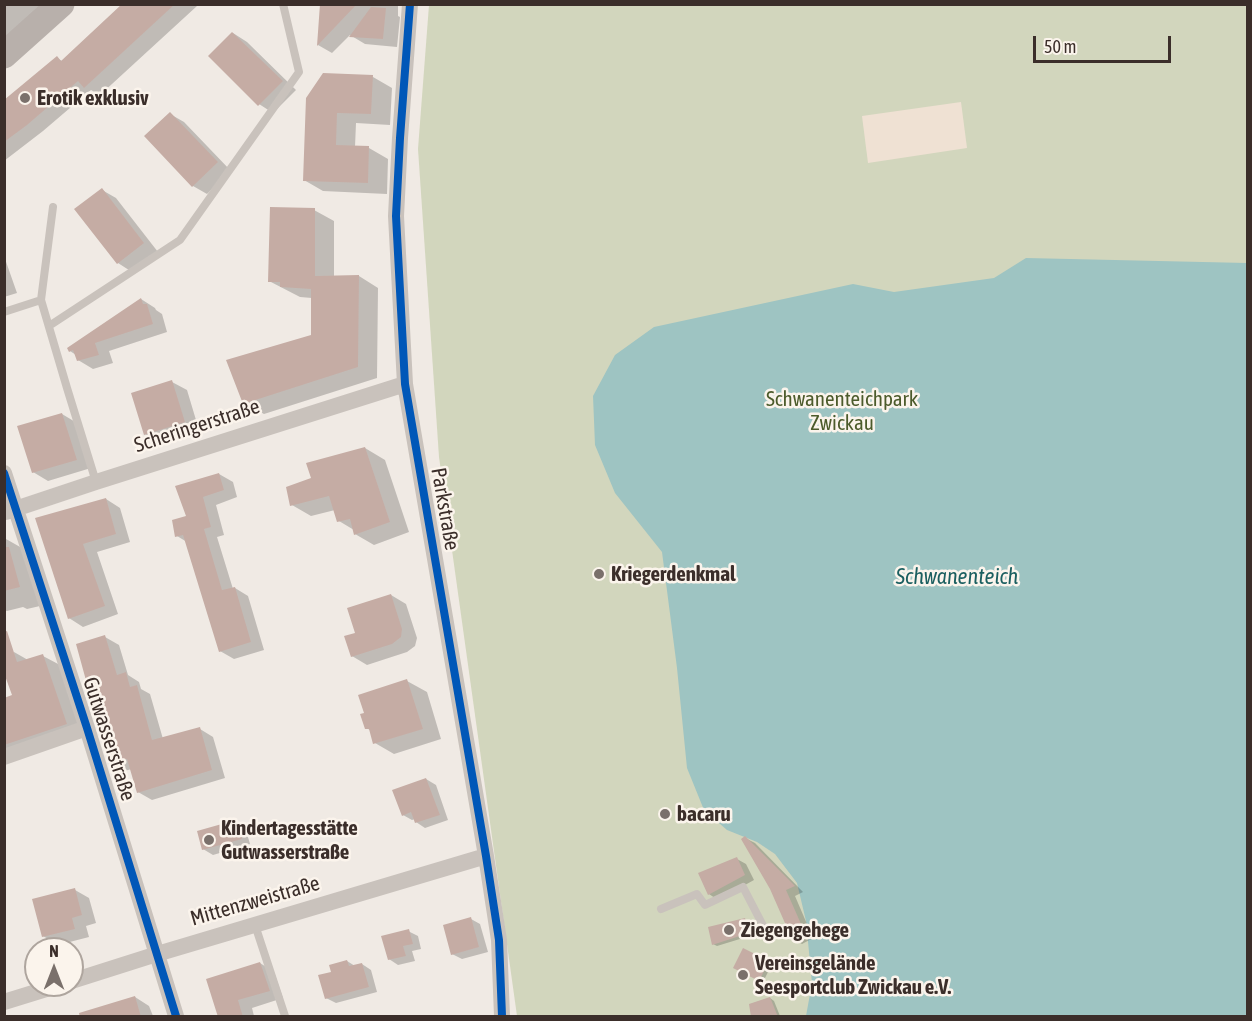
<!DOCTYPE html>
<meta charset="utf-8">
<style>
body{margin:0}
#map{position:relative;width:1252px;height:1021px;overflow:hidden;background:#f0eae4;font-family:"Asap Condensed",sans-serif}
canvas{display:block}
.frame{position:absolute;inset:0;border:6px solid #3b2e2a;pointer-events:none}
.north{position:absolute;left:24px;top:937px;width:60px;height:60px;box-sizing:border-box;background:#fbf4ec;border:2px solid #aea59e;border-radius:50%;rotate:0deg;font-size:16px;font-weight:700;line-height:24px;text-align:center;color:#3b2e2a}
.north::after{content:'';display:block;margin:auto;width:21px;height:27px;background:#7a706b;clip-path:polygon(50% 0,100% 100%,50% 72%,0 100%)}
.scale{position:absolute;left:1033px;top:36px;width:138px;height:27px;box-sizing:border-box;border:3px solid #3b2e2a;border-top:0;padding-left:8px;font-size:18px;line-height:21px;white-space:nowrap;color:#3b2e2a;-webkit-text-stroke:4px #fbf4ec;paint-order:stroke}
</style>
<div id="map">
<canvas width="1252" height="1021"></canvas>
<div class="frame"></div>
<div class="north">N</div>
<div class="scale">50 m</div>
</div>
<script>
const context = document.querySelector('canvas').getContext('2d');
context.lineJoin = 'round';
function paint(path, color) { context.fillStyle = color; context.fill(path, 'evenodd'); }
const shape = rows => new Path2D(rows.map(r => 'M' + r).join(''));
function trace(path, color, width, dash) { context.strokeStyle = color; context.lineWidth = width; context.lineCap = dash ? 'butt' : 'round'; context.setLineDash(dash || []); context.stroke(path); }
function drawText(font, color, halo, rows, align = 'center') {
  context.font = font + ' "Asap Condensed",sans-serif'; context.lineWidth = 5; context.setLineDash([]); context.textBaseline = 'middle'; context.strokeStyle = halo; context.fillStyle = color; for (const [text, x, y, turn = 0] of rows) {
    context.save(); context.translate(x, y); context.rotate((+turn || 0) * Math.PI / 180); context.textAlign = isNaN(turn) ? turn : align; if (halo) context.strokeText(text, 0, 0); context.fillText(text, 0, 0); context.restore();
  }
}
const green = shape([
 [429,5,1247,5,1247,1016,517,1016,439,457,418,149]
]);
const plaza = shape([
 [961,102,967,148,868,163,862,116]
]);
const water = shape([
 [1026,258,1247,263,1247,1016,806,1016,812,983,806,921,797,883,775,854,757,842,727,830,704,810,687,768,677,668,662,552,615,493,595,445,593,396,615,355,654,327,853,284,894,292,994,278]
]);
const shadow = shape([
 [4,4,51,4,4,48],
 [125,4,196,4,197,6,100,95,91,90,43,131,4,161,4,101,57,58,62,61],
 [322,4,398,4,398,16,400,17,397,47,365,44,350,35,332,53,318,45],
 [233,33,247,42,296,90,273,113,259,104],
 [373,77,392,88,390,125,356,123,355,147,369,148,388,159,387,194,323,191,304,180,308,98],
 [170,114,184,122,231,171,207,194,193,186],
 [102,190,116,198,158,252,132,272,118,263],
 [314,210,334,221,334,277,359,276,378,288,377,378,264,414,244,403,312,336,312,298,300,297,269,281],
 [4,256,17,293,4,297],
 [141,299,155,308,156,310,162,314,167,332,109,351,113,363,93,369,78,360,76,355,70,351],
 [172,382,187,390,199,430,160,442,145,434],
 [62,414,77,423,91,468,48,481,33,472],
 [365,448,385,460,409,532,374,545,355,534,354,530,339,521,335,510,311,516,292,505,313,479],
 [219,474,233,482,237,497,216,505,224,535,217,537,233,589,235,588,248,596,264,650,234,659,220,651,187,542,177,536,188,517],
 [106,499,120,508,130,542,97,552,118,614,83,627,69,618,37,519],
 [6,539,29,552,40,606,27,609,23,607,7,611,4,610,4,540],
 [391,595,406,604,417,638,415,646,407,652,367,665,352,656,357,634],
 [105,637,119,645,128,675,139,682,141,689,150,694,163,739,200,729,213,737,225,778,152,800,138,792,132,769,124,771,111,763],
 [14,652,28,660,43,656,60,665,84,733,4,757,4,699,13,696],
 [407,681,427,692,441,739,394,754,375,743,371,731,367,728],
 [426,779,436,785,448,820,425,828,416,822,415,819,412,820,403,815],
 [236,822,245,827,250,844,213,855,203,849],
 [745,838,755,843,803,892,795,896,813,938,802,944,793,938,771,888],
 [737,859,746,864,754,880,718,900,709,894],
 [75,890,89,898,96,923,86,926,89,937,58,945,43,936],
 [471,919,480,924,488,952,462,959,452,954],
 [745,920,749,922,753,935,717,946,713,944],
 [408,931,418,936,421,949,412,951,415,961,398,965,389,959],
 [744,950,772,964,763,982,735,968],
 [347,961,355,966,362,964,371,970,377,992,336,1003,326,998,333,973],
 [260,963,274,972,283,998,252,1008,254,1016,219,1016],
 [135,997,149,1006,153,1016,76,1016],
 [770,998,774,1001,780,1016,753,1016]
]);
const building = shape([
 [122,4,175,4,84,88,78,81,27,125,4,142,4,100,57,56,61,61],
 [320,4,357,4,317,46],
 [371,7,386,8,383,39,349,37],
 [232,32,283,81,258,106,208,56],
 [323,73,373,75,371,114,337,113,336,145,369,146,368,183,303,181,306,98],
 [170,112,218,162,192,187,144,136],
 [102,188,144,243,117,264,74,209],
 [270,207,315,208,315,276,359,275,358,367,243,404,226,360,311,335,311,289,280,287,280,282,268,282],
 [141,298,143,304,147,304,153,324,95,343,99,355,77,361,73,350,69,352,67,348],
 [172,380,185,422,144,435,131,393],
 [62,413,77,460,32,473,17,426],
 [365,447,390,522,354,535,350,519,337,522,329,496,290,506,286,487,311,478,306,463],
 [219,473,224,490,203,497,211,527,204,529,222,590,235,587,251,642,219,652,183,535,175,537,172,520,186,516,175,486],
 [106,498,116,534,83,544,105,606,68,619,35,518],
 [4,547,9,547,20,587,4,591],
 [391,594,402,629,401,637,392,644,351,657,344,636,355,633,347,608],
 [7,631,17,662,43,654,67,724,4,745,4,698,12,695,4,673,4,632],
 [105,635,117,675,126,672,130,687,137,685,152,740,200,727,212,770,137,793,127,759,109,764,76,644],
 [407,679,423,729,373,744,369,729,365,729,360,714,364,713,358,695],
 [426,778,440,815,415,823,411,812,402,816,392,790],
 [236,820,242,839,202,850,197,831],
 [745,836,795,886,786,890,805,933,792,939,770,889,741,839],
 [737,857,745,875,708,895,698,873],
 [75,888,82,915,72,918,75,929,42,937,32,899],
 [471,917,479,947,451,955,443,925],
 [745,918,749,933,712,945,708,927],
 [409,929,413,944,403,946,406,956,388,960,381,936],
 [743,948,769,961,759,981,733,968],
 [347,960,349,966,362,963,369,987,325,999,318,975,331,972,329,965],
 [260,962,270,991,238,1000,243,1017,218,1017,206,979],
 [135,996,141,1017,80,1017,79,1013],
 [770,997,778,1017,751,1017,749,1004]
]);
const service = shape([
 [53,207,41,300,67,388,96,482],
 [4,312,41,300],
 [49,326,180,240,299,72,283,4],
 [661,909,697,894,705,905,743,887,770,939],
 [255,925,285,1016]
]);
const minor = shape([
 [410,4,400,138,396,216,405,384,486,856,499,940,502,1016],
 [4,473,87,728,176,1016],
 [6,512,96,482,405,384],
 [4,757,87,728],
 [72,981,157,954,486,856],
 [4,1002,59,985]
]);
const primary = shape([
 [4,55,61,4]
]);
const cycleway = shape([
 [410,4,400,138,396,216,405,384,486,856,499,940,502,1016],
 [4,473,87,728,176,1016]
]);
const markers = [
 [25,98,6,"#7a706b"],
 [599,574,6,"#7a706b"],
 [665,814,6,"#7a706b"],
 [209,840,6,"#7a706b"],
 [729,930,6,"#7a706b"],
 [743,975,6,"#7a706b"]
];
const poiNames = [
 ["Erotik exklusiv",37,98],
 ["Kriegerdenkmal",611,574],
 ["bacaru",677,814],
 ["Kindertagesstätte",221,828],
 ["Gutwasserstraße",221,852],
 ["Ziegengehege",741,930],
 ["Vereinsgelände",755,963],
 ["Seesportclub Zwickau e.V.",755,987]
];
const parkNames = [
 ["Schwanenteichpark",842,399],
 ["Zwickau",842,423]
];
const streetNames = [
 ["Scheringerstraße",197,426,-18],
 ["Parkstraße",445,509,80],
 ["Gutwasserstraße",109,739,72],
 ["Mittenzweistraße",255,901,-16]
];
const waterNames = [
 ["Schwanenteich",957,577]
];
paint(green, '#d2d6bd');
paint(plaza, '#efe1d3');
paint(water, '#9ec4c2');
paint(shadow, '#0003');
paint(building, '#c5aca4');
trace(service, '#c9c2bc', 8);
trace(minor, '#c9c2bc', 16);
trace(primary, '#b8b0ab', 27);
trace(cycleway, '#0057b8', 8);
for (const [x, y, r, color] of markers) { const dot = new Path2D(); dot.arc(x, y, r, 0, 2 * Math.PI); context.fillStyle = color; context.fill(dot); trace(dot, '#fbf4ec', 2); }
drawText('bold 21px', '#3b2e2a', '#fbf4ec', poiNames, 'left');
drawText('21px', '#4c5b2b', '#fbf4ec', parkNames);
drawText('21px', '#3b2e2a', '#fbf4ec', streetNames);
drawText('italic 22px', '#1b5f60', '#fbf4ec', waterNames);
</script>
